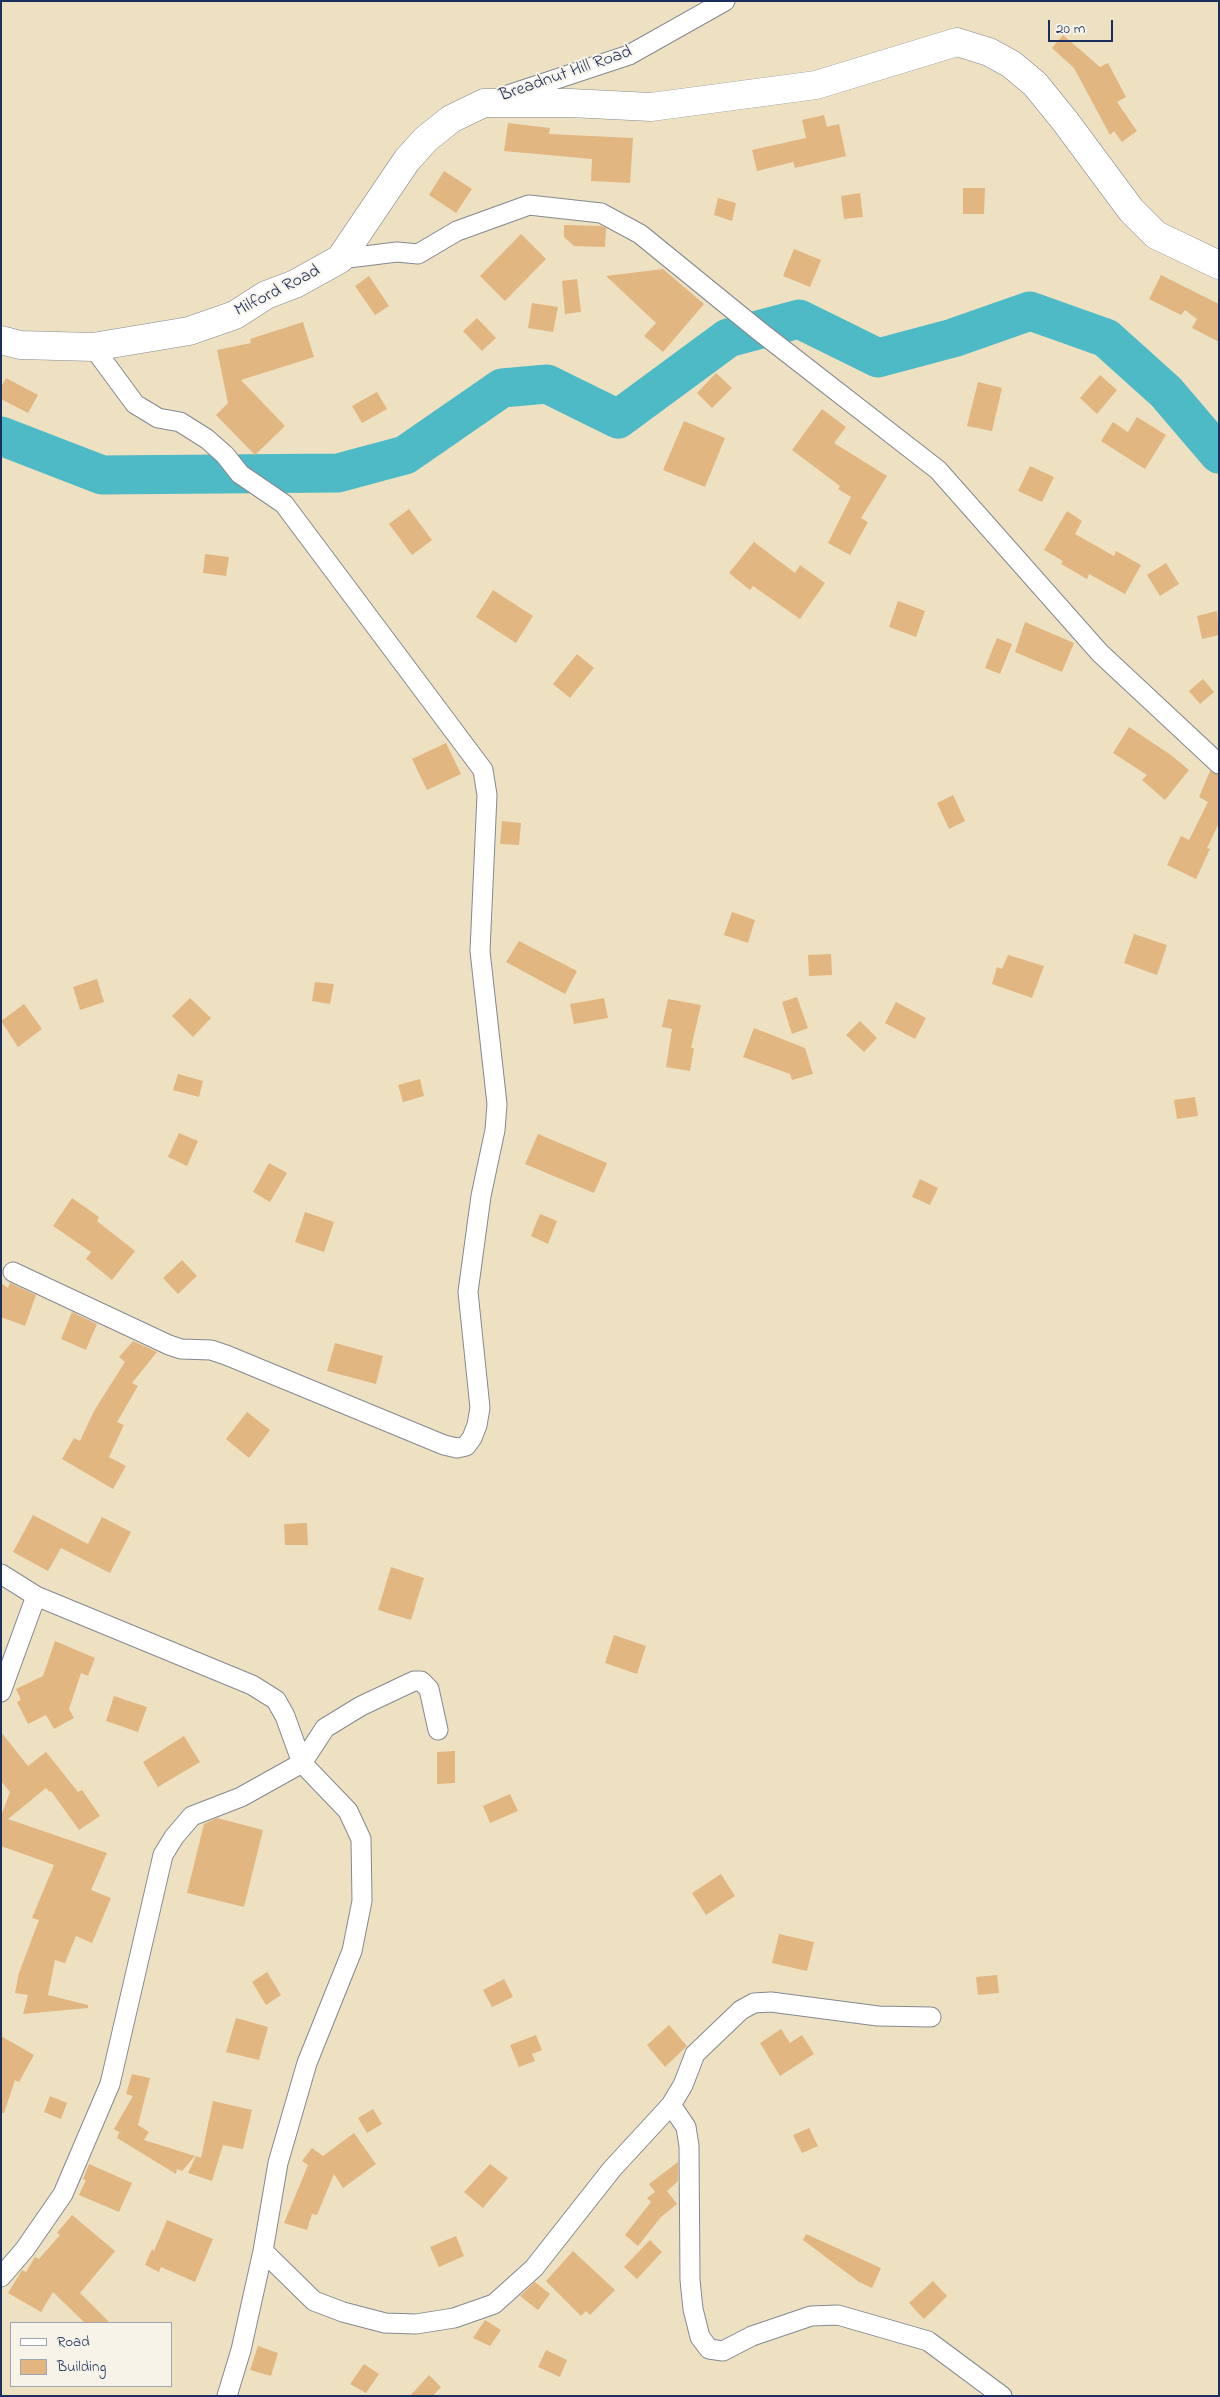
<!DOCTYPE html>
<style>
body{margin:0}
#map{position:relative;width:1220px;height:2397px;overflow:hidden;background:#eee1c2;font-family:"Indie Flower",sans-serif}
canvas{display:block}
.frame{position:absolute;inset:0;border:2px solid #1b2f5e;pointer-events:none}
.legend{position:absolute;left:10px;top:2322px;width:162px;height:65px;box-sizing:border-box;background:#f7f3e8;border:1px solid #9fa5b1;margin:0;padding:6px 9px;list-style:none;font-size:15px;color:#1b2f5e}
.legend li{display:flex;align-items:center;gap:10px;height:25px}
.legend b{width:25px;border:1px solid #9fa5b1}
.scale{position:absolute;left:1048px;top:20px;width:65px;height:22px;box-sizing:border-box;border:2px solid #1b2f5e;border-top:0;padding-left:6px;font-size:15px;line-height:18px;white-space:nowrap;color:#1b2f5e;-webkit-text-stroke:4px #f7f3e8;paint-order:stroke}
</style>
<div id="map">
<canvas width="1220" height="2397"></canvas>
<div class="frame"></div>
<ul class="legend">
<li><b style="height:6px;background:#fff"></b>Road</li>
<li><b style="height:14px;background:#e2b680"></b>Building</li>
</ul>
<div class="scale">20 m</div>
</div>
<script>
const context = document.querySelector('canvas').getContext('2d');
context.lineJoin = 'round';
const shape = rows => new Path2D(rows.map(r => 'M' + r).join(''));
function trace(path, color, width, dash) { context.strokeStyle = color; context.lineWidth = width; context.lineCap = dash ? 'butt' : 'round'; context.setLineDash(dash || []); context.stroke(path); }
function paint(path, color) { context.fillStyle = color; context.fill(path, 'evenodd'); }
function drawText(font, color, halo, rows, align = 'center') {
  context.font = font + ' "Indie Flower",sans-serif'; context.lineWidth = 4; context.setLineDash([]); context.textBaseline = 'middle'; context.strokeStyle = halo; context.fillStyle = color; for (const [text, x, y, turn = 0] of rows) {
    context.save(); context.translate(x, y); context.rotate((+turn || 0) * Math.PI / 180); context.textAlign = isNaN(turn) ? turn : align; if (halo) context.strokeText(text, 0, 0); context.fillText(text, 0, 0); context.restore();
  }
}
const river = shape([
 [1,436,102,475,338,473,405,455,502,388,547,384,618,419,728,338,799,319,878,358,953,338,1030,311,1106,338,1166,392,1219,454]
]);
const building = shape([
 [1063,35,1100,67,1108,63,1126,97,1117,102,1137,131,1122,142,1114,131,1110,135,1074,68,1052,48],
 [824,115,827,127,839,124,846,156,795,168,793,162,757,171,752,150,806,138,802,120],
 [508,123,550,128,549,134,633,138,630,183,591,181,592,159,504,151],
 [444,171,472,189,456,213,429,195],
 [963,188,985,188,984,214,963,214],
 [860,193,863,217,844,219,841,196],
 [718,198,736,203,732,221,714,215],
 [564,225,601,226,606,228,605,247,574,246,564,237],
 [521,234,546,259,505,301,480,276],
 [794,249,821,260,810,287,783,276],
 [663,269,704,304,663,352,644,336,656,323,606,276],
 [1161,275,1219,304,1219,342,1192,328,1197,319,1185,310,1181,315,1149,299],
 [369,276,389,306,375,315,355,286],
 [577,279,581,312,565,314,562,281],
 [532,303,558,307,553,332,528,328],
 [477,318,496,338,482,351,463,331],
 [303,322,314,357,241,380,285,426,255,455,216,415,228,403,217,350,251,343,250,339],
 [716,373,732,388,712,408,697,393],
 [1100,375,1117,390,1097,414,1080,398],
 [6,378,38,395,28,413,1,399,1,387],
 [978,382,1002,388,992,431,967,426],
 [377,392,387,409,362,423,352,406],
 [822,409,846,427,834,443,887,476,861,518,868,522,850,555,828,543,851,497,838,489,840,486,792,450],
 [1137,417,1166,435,1145,469,1101,441,1113,422,1128,432],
 [684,421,725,438,705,487,663,470],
 [1030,466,1054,477,1042,502,1018,491],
 [409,509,432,540,412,555,389,524],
 [1067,511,1082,521,1075,534,1114,556,1116,551,1141,565,1125,594,1089,574,1087,579,1061,564,1063,561,1044,550],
 [754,542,795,573,800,565,825,583,800,619,753,586,750,590,729,573],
 [205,554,229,557,226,576,203,573],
 [1166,563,1179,584,1160,596,1147,575],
 [493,590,533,616,516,643,476,617],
 [898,601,925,611,916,637,889,627],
 [1217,611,1219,635,1202,639,1197,616],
 [1025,622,1074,643,1062,672,1015,652],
 [997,638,1012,644,1000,674,985,668],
 [577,654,594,668,570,698,553,684],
 [1203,679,1214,692,1200,704,1189,691],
 [1129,727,1171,755,1189,770,1165,800,1142,780,1147,775,1113,753],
 [446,743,461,774,427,790,412,759],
 [1210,771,1219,775,1219,823,1207,848,1210,849,1196,879,1167,865,1181,836,1189,840,1208,802,1199,797],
 [953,795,965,821,949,829,937,803],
 [502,821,521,823,519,845,500,844],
 [732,912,755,920,748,943,724,935],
 [1134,934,1167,945,1157,975,1124,963],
 [519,941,577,971,565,994,506,962],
 [831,954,832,975,809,976,808,955],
 [1008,955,1044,966,1032,998,992,984,997,967,1002,969],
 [97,979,104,1002,80,1010,73,987],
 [315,982,334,984,330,1004,312,1001],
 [797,997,808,1028,792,1034,782,1002],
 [190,998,211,1018,193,1037,172,1016],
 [604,998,608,1018,574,1024,570,1004],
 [668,999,701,1005,691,1048,694,1048,690,1071,666,1067,672,1029,662,1027],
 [896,1002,926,1018,915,1039,885,1023],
 [24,1004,42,1029,18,1047,1,1021],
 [860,1021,877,1038,864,1052,846,1035],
 [754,1028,805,1048,813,1074,792,1080,790,1074,743,1057],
 [178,1074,203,1081,199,1097,173,1090],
 [420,1079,424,1096,403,1102,398,1085],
 [1195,1097,1198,1116,1177,1119,1174,1100],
 [179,1133,198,1141,187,1166,168,1157],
 [538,1134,607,1163,594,1193,525,1164],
 [269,1163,287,1173,270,1202,253,1192],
 [920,1179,938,1188,930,1205,912,1197],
 [72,1198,99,1217,97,1221,135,1251,112,1280,86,1259,91,1252,53,1226],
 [305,1212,334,1222,324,1252,295,1242],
 [540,1214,557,1221,548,1244,531,1236],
 [182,1260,197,1276,178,1294,163,1278],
 [1,1283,8,1288,10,1283,36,1295,25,1326,1,1317],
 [72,1312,97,1324,86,1350,61,1339],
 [133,1341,157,1352,132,1383,138,1386,117,1422,124,1425,109,1457,126,1466,113,1489,62,1459,74,1438,80,1441,94,1411,125,1362,119,1357],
 [335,1343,383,1356,376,1384,327,1371],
 [247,1412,270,1430,249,1458,226,1439],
 [33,1515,88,1544,102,1517,131,1532,110,1573,61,1548,48,1571,13,1552],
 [307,1523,308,1545,285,1545,284,1524],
 [391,1567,424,1578,411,1620,378,1610],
 [614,1635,646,1646,637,1674,605,1663],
 [55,1641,95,1658,88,1676,81,1673,69,1709,74,1718,54,1729,46,1715,28,1724,17,1702,21,1700,16,1689,43,1676],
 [114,1696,147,1707,138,1732,106,1721],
 [1,1732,28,1766,46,1752,78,1792,82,1790,100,1816,79,1830,51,1791,50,1792,46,1788,8,1819,107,1853,91,1890,111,1898,92,1943,76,1936,65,1963,55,1960,48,1995,88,2005,88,2008,23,2014,28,1995,15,1993,19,1973,39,1920,32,1918,54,1865,1,1846,1,1816,10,1792,1,1781],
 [184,1736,200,1762,158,1787,143,1762],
 [455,1751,455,1783,437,1784,437,1752],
 [510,1794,518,1811,490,1823,483,1806],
 [217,1818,263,1830,244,1907,187,1893,204,1824],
 [721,1874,735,1896,706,1915,692,1893],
 [779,1934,814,1942,807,1971,772,1963],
 [267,1972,281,1995,266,2005,252,1982],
 [997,1975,999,1993,978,1995,976,1977],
 [504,1979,513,1997,492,2007,483,1990],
 [236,2018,268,2027,259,2060,226,2052],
 [669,2025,687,2046,665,2067,647,2045],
 [781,2029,790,2043,802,2035,814,2054,780,2076,760,2043],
 [536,2035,542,2050,532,2054,535,2061,519,2067,510,2045],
 [1,2036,34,2055,19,2082,15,2080,4,2113,1,2113],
 [132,2074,150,2078,138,2125,149,2132,144,2140,195,2156,182,2171,177,2169,176,2174,117,2138,119,2133,122,2134,114,2129,133,2096,126,2094],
 [50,2096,67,2103,61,2119,44,2112],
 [213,2101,252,2110,243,2149,223,2145,212,2181,188,2173,196,2156,201,2158],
 [373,2109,382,2124,367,2133,358,2118],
 [809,2128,818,2146,802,2153,793,2135],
 [354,2133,376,2164,343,2188,334,2174,317,2215,312,2214,307,2230,284,2223,308,2165,302,2161,312,2148,323,2156],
 [678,2162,678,2181,667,2191,677,2204,661,2217,638,2246,625,2235,651,2202,647,2198,655,2192,649,2184],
 [89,2164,132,2183,119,2212,79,2195,86,2180,83,2179],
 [490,2164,508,2178,483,2208,464,2192],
 [72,2215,115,2251,80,2293,110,2323,85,2323,53,2292,41,2312,8,2293,22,2270,26,2272,35,2257,39,2259,60,2235,57,2233],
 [167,2220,213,2239,195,2282,161,2267,159,2272,145,2265,152,2249,154,2251],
 [806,2234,881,2268,872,2288,859,2282,803,2240],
 [456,2236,464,2256,439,2267,430,2247],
 [650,2240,662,2252,637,2279,624,2267],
 [573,2251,615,2290,590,2315,586,2311,581,2316,546,2281],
 [933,2281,947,2296,924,2319,909,2303],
 [535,2282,550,2294,538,2310,520,2296],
 [485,2320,501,2330,490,2346,473,2338],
 [258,2346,278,2353,271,2376,250,2370],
 [546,2350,567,2360,560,2377,538,2367],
 [364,2364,379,2374,366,2393,350,2384],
 [429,2375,441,2387,433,2396,410,2396]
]);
const street = shape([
 [502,97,629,55,725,1],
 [340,259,397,252,418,254,457,231,529,205,601,213,640,234,758,330,938,470,1100,653,1219,764],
 [13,1272,169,1345,181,1349,211,1350,226,1355,444,1445,457,1448,466,1446,472,1438,477,1425,480,1408,468,1292,481,1196,495,1130,497,1104,480,951,487,795,483,770,284,504,240,474,225,455,207,439,180,422,158,418,135,404,93,347],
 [1,1574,36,1596,252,1685,276,1700,285,1716,302,1763,348,1811,361,1839,362,1901,352,1951,307,2063,278,2163,263,2251,241,2350,227,2396],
 [1,1692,36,1596],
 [671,2105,683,2085,695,2054,741,2010,754,2003,771,2002,878,2016,931,2017],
 [263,2251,314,2301,343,2312,385,2323,416,2324,454,2318,494,2304,534,2268,612,2169,671,2105,686,2127,689,2146,690,2280,693,2309,700,2337,709,2349,723,2351,752,2336,811,2316,838,2315,928,2341,1002,2396],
 [1,2277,25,2249,63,2194,110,2084,163,1855,174,1837,192,1816,241,1797,302,1763,325,1728,361,1706,414,1681,421,1681,429,1689,438,1730]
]);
const primary = shape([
 [1,340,20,345,93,347,189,331,235,315,266,295,295,284,340,259,407,160,426,139,451,119,484,103,570,103,651,107,816,85,957,42,989,52,1011,64,1035,84,1065,121,1131,210,1156,235,1219,265]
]);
const streetNames = [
 ["Breadnut Hill Road",566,75,-19],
 ["Milford Road",278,292,-27]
];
trace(river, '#4dbac5', 39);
paint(building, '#e2b680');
trace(street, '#848890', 21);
trace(primary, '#848890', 29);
trace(street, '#fff', 19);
trace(primary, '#fff', 28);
drawText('18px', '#1b2f5e', '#f7f3e8', streetNames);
</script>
